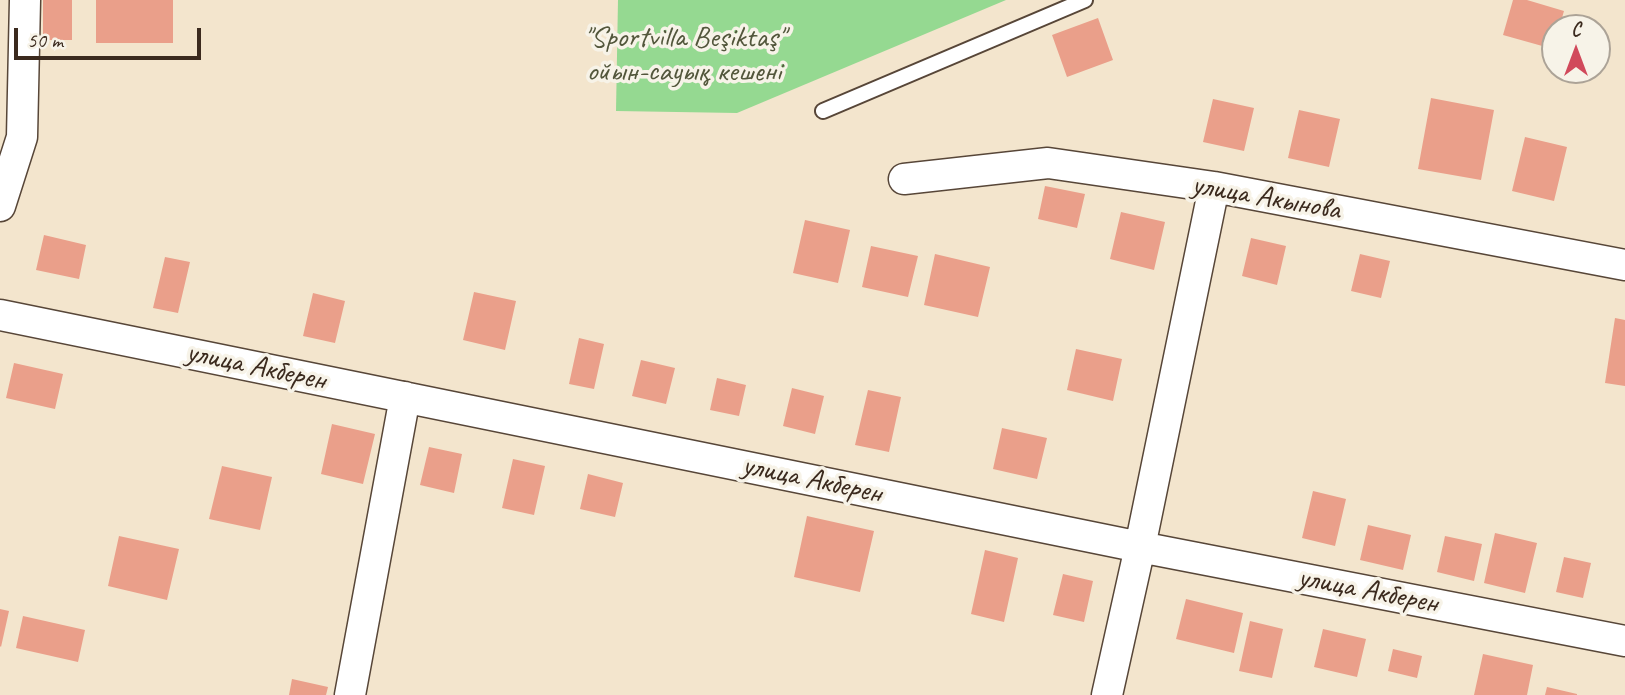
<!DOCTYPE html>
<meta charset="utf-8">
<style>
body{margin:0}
#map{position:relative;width:1625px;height:695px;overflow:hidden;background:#f3e5cd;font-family:Caveat,sans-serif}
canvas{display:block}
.north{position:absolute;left:1541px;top:14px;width:70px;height:70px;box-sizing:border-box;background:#f7f3e8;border:2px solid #aca397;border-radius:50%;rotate:0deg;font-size:19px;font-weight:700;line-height:28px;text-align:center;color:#3b2a1e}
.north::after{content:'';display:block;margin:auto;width:24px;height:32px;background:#d1495b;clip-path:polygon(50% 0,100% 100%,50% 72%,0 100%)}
.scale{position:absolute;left:14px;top:28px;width:187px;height:32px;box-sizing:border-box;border:4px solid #3b2a1e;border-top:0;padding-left:9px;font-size:21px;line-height:24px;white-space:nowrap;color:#3b2a1e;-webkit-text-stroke:5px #f7f3e8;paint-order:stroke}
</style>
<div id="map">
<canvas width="1625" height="695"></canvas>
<div class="north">С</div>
<div class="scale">50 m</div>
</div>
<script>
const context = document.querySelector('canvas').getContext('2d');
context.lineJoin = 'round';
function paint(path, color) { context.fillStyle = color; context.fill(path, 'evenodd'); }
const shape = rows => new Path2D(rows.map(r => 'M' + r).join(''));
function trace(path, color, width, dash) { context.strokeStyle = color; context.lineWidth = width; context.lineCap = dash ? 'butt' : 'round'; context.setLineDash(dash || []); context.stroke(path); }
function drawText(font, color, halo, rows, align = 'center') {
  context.font = font + ' Caveat,sans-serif'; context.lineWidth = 7; context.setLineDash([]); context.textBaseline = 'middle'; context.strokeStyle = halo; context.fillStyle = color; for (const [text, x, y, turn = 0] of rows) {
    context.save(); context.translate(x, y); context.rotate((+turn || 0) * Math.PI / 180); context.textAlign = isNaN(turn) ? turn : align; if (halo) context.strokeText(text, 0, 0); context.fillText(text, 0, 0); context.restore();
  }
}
const green = shape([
 [618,0,1006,0,737,113,616,111]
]);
const building = shape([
 [43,0,72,0,72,40,43,40],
 [96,0,173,0,173,43,96,43],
 [1513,0,1527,0,1564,11,1559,28,1555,28,1555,43,1553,49,1503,35],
 [1098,18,1113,60,1067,77,1052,35],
 [1431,98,1494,110,1481,180,1418,169],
 [1213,99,1254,108,1244,151,1203,142],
 [1299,110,1340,119,1329,167,1288,158],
 [1525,137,1567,147,1554,201,1512,191],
 [1045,186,1085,194,1077,228,1038,219],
 [1121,212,1165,222,1154,270,1110,259],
 [805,220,850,230,838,283,793,273],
 [44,235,86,245,79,279,36,270],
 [1251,238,1286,246,1277,285,1242,276],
 [871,246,918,256,908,297,862,287],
 [935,254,990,267,978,317,924,305],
 [1360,254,1390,261,1381,298,1351,291],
 [165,257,190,262,178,313,153,308],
 [474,292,516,301,505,350,463,340],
 [313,293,345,301,335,343,303,336],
 [1615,318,1625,320,1625,386,1605,383],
 [579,338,604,344,594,389,569,384],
 [1076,349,1122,359,1113,401,1067,390],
 [641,360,675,368,666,404,632,396],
 [14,363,63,374,55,409,6,398],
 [717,378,746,385,739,416,710,410],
 [792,388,824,396,815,434,783,426],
 [868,390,901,397,889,452,855,445],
 [332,424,375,434,363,484,321,474],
 [1002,428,1047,438,1037,479,993,469],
 [429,447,462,454,454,493,420,485],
 [513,459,545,466,534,515,502,508],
 [222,466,272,477,260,530,209,519],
 [588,474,623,483,615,517,580,509],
 [1313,491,1346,499,1335,546,1302,538],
 [807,516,874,531,860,592,794,577],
 [1368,525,1411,535,1403,570,1360,560],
 [1495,533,1537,543,1525,593,1484,583],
 [119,536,179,549,167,600,108,586],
 [1445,536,1482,544,1474,581,1437,572],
 [985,550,1018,558,1004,622,971,614],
 [1564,557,1591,563,1583,598,1556,592],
 [1063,574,1093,581,1084,622,1053,615],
 [1186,599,1243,613,1234,653,1176,639],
 [0,609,9,611,1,647,0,646],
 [23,616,85,630,78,662,16,648],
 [1250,621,1283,629,1272,678,1239,671],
 [1323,629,1366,639,1357,677,1314,667],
 [1393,649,1422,656,1417,678,1388,671],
 [1483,654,1533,665,1527,695,1474,695],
 [292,679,328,687,326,695,289,695],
 [1547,687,1577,694,1577,695,1545,695]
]);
const service = shape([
 [823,111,1085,0]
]);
const minor = shape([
 [904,179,1048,163,1214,187,1625,265],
 [0,206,22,137,25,0],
 [0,315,1140,547,1625,641],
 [350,695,405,397],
 [1107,695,1140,547,1214,187]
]);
const parkNames = [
 ["\"Sportvilla Beşiktaş\"",684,38],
 ["ойын-сауық кешені",684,72]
];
const streetNames = [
 ["улица Акынова",1266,198,10],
 ["улица Акберен",256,367,12],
 ["улица Акберен",812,480,12],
 ["улица Акберен",1368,591,11]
];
paint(green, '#95d991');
paint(building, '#ea9f8a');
trace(service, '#574638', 18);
trace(minor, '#574638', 33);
trace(service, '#fff', 14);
trace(minor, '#fff', 30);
drawText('30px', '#52563b', '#f7f3e8', parkNames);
drawText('30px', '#3b2a1e', '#f7f3e8', streetNames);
</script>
